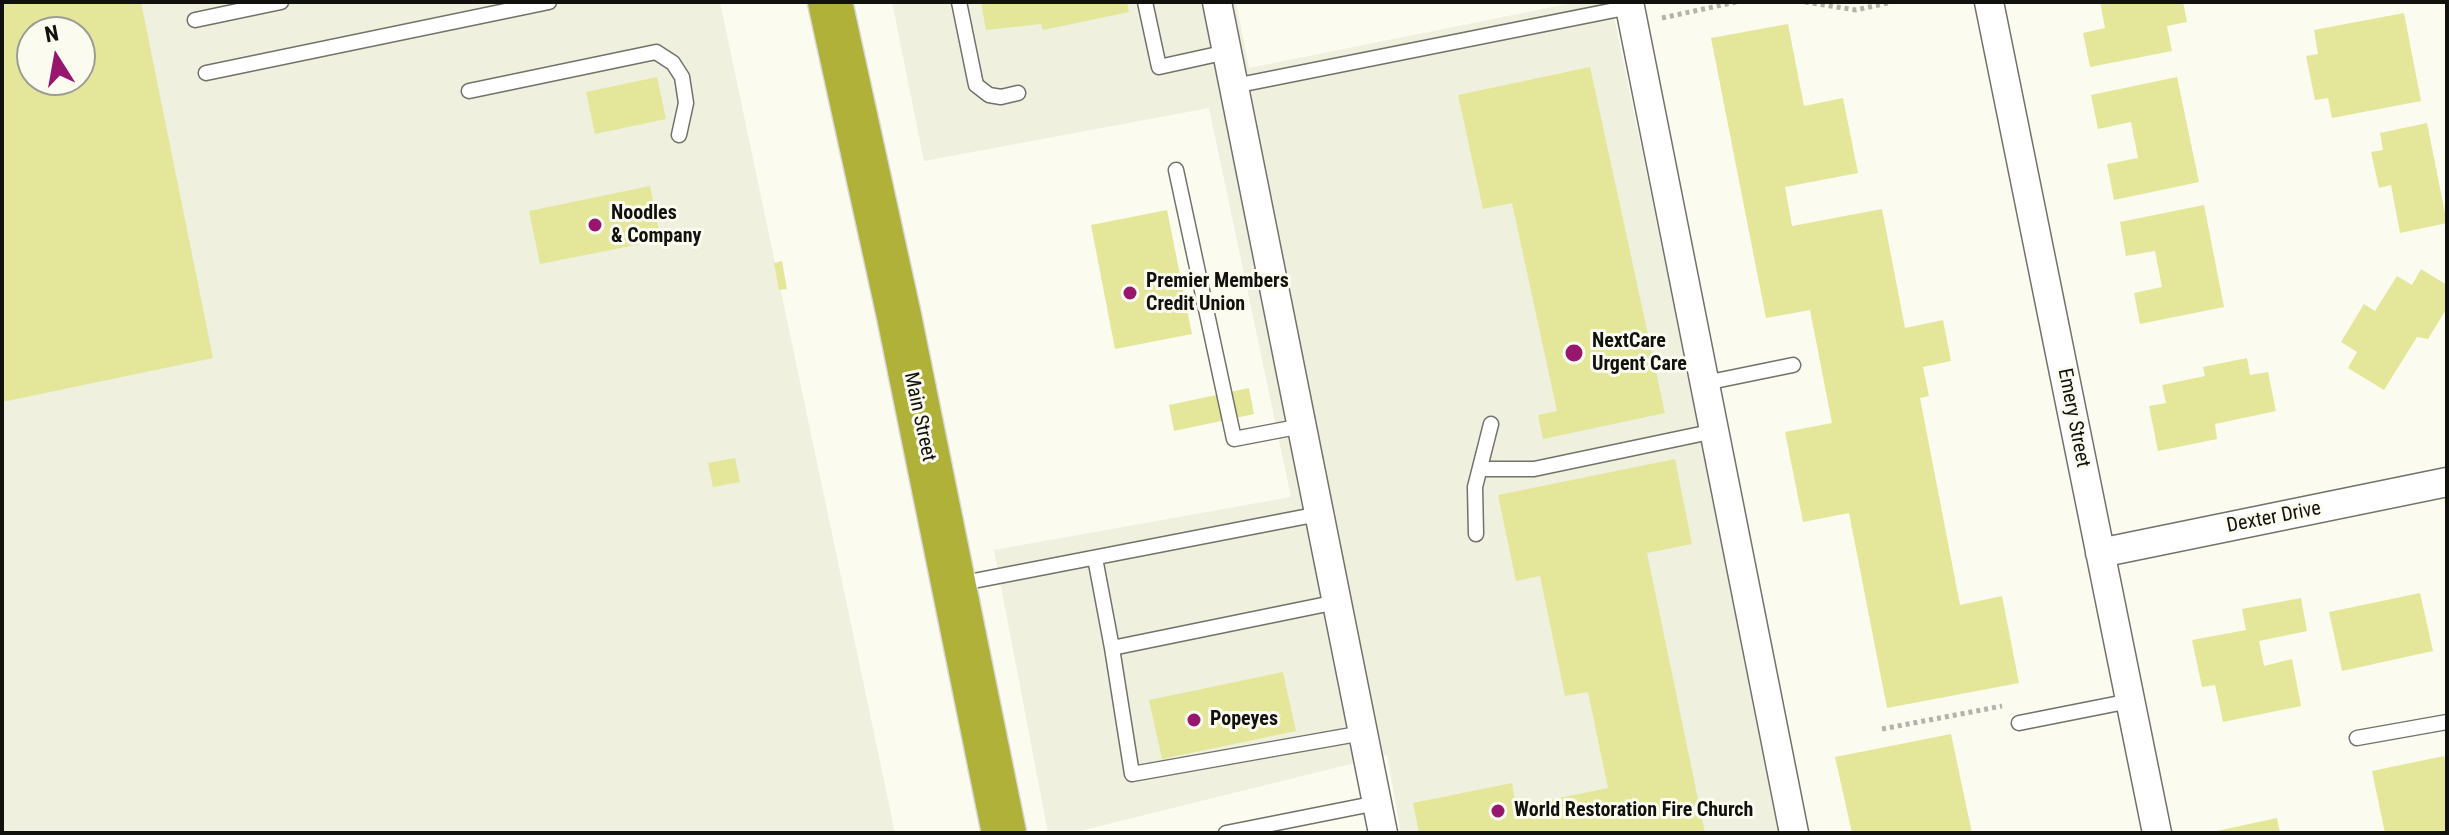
<!DOCTYPE html>
<style>
body{margin:0}
#map{position:relative;width:2449px;height:835px;overflow:hidden;background:#fbfbf0;font-family:"Roboto Condensed",sans-serif}
canvas{display:block}
.frame{position:absolute;inset:0;border:4px solid #11110d;pointer-events:none}
.north{position:absolute;left:16px;top:16px;width:80px;height:80px;box-sizing:border-box;background:#fbfbf0;border:2px solid #9d9d95;border-radius:50%;rotate:349deg;font-size:22px;font-weight:700;line-height:32px;text-align:center;color:#11110d}
.north::after{content:'';display:block;margin:auto;width:28px;height:36px;background:#98166d;clip-path:polygon(50% 0,100% 100%,50% 72%,0 100%)}
</style>
<div id="map">
<canvas width="2449" height="835"></canvas>
<div class="frame"></div>
<div class="north">N</div>
</div>
<script>
const context = document.querySelector('canvas').getContext('2d');
context.lineJoin = 'round';
function paint(path, color) { context.fillStyle = color; context.fill(path, 'evenodd'); }
const shape = rows => new Path2D(rows.map(r => 'M' + r).join(''));
function trace(path, color, width, dash) { context.strokeStyle = color; context.lineWidth = width; context.lineCap = dash ? 'butt' : 'round'; context.setLineDash(dash || []); context.stroke(path); }
function drawText(font, color, halo, rows, align = 'center') {
  context.font = font + ' "Roboto Condensed",sans-serif'; context.lineWidth = 6; context.setLineDash([]); context.textBaseline = 'middle'; context.strokeStyle = halo; context.fillStyle = color; for (const [text, x, y, turn = 0] of rows) {
    context.save(); context.translate(x, y); context.rotate((+turn || 0) * Math.PI / 180); context.textAlign = isNaN(turn) ? turn : align; if (halo) context.strokeText(text, 0, 0); context.fillText(text, 0, 0); context.restore();
  }
}
const built = shape([
 [2,2,720,2,895,833,2,833],
 [32,32,80,32,80,80,32,80],
 [892,2,1236,2,1249,68,1578,2,1611,2,1783,833,1401,833,1387,755,1072,833,1048,833,994,550,1291,497,1209,108,924,161]
]);
const building = shape([
 [2,2,141,2,213,358,2,402],
 [32,32,80,32,80,80,32,80],
 [981,2,1127,2,1129,12,1043,30,1041,24,986,30],
 [2100,2,2183,2,2187,22,2167,26,2172,51,2090,67,2083,33,2105,28],
 [2404,13,2421,101,2332,118,2328,98,2315,100,2306,56,2318,54,2314,30],
 [1788,24,1804,106,1843,98,1858,173,1785,187,1792,226,1882,209,1905,328,1943,320,1951,361,1923,367,1929,396,1920,398,1960,605,2002,596,2019,683,1887,708,1849,513,1803,522,1785,432,1832,423,1810,310,1766,318,1711,38],
 [1590,67,1665,413,1543,439,1538,415,1557,411,1512,203,1483,209,1458,95],
 [657,77,666,119,595,134,586,92],
 [2177,77,2199,182,2114,200,2107,164,2138,158,2131,122,2098,129,2091,95],
 [2427,123,2447,223,2400,233,2391,185,2379,188,2371,152,2383,150,2380,133],
 [650,186,661,240,540,264,529,211],
 [2204,205,2224,307,2140,324,2134,293,2162,287,2155,251,2126,256,2120,222],
 [1167,210,1192,334,1115,349,1091,225],
 [782,261,787,289,779,290,774,263],
 [2421,269,2447,285,2447,308,2428,339,2417,337,2384,390,2348,368,2357,352,2341,342,2364,304,2375,311,2397,276,2412,285],
 [2247,358,2250,375,2268,372,2276,411,2215,424,2217,439,2158,451,2149,406,2166,403,2162,385,2205,376,2203,367],
 [1249,388,1254,414,1174,431,1169,405],
 [735,458,740,482,713,487,708,463],
 [1675,459,1692,544,1647,553,1705,833,1419,833,1413,803,1512,783,1516,807,1608,788,1588,692,1565,696,1540,576,1516,581,1498,495],
 [2420,593,2433,651,2342,671,2329,612],
 [2301,598,2307,631,2259,641,2264,666,2292,659,2301,706,2223,722,2215,685,2202,687,2192,640,2246,630,2242,609],
 [1283,672,1296,731,1162,759,1149,700],
 [1951,734,1972,833,1852,833,1835,757],
 [2444,756,2447,769,2447,833,2385,833,2372,771],
 [2277,818,2280,833,2213,833,2212,832]
]);
const path = shape([
 [1805,2,1856,10,1892,2],
 [1662,18,1736,2],
 [1882,729,2002,706]
]);
const lane = shape([
 [959,2,976,85,989,95,1001,97,1018,93],
 [1145,2,1159,67,1227,52],
 [195,20,281,2],
 [206,73,549,2],
 [1234,86,1630,7],
 [469,91,656,52,673,63,682,77,686,103,679,135],
 [1176,170,1234,439,1302,426],
 [1705,383,1793,365],
 [1480,469,1534,469,1715,431],
 [1476,534,1475,487,1491,424],
 [1095,558,1112,648,1337,602],
 [958,584,1319,514],
 [1112,648,1132,774,1363,733],
 [2019,723,2130,701],
 [2357,738,2447,722],
 [1226,833,1377,803]
]);
const street = shape([
 [1217,2,1383,833],
 [1629,2,1794,833],
 [1989,2,2157,833],
 [2100,553,2447,482]
]);
const highway = shape([
 [830,2,899,316,1004,833]
]);
const markers = [
 [595,225,8,"#98166d"],
 [1130,293,8,"#98166d"],
 [1574,353,10,"#98166d"],
 [1194,720,8,"#98166d"],
 [1498,811,8,"#98166d"]
];
const poiNames = [
 ["Noodles",611,214],
 ["& Company",611,237],
 ["Premier Members",1146,282],
 ["Credit Union",1146,305],
 ["NextCare",1592,342],
 ["Urgent Care",1592,365],
 ["Popeyes",1210,720],
 ["World Restoration Fire Church",1514,811]
];
const streetNames = [
 ["Main Street",919,417,78],
 ["Emery Street",2073,418,79],
 ["Dexter Drive",2274,518,-11]
];
paint(built, '#eff0de');
paint(building, '#e4e79a');
trace(lane, '#717269', 17);
trace(street, '#717269', 31);
trace(highway, '#d9d9d8', 47);
trace(path, '#b3b3ab', 5, [4, 4]);
trace(lane, '#fff', 14);
trace(street, '#fff', 28);
trace(highway, '#b0b139', 44);
for (const [x, y, r, color] of markers) { const dot = new Path2D(); dot.arc(x, y, r, 0, 2 * Math.PI); context.fillStyle = color; context.fill(dot); trace(dot, '#fbfbf0', 3); }
drawText('bold 20px', '#11110d', '#fbfbf0', poiNames, 'left');
drawText('20px', '#11110d', '#fbfbf0', streetNames);
</script>
